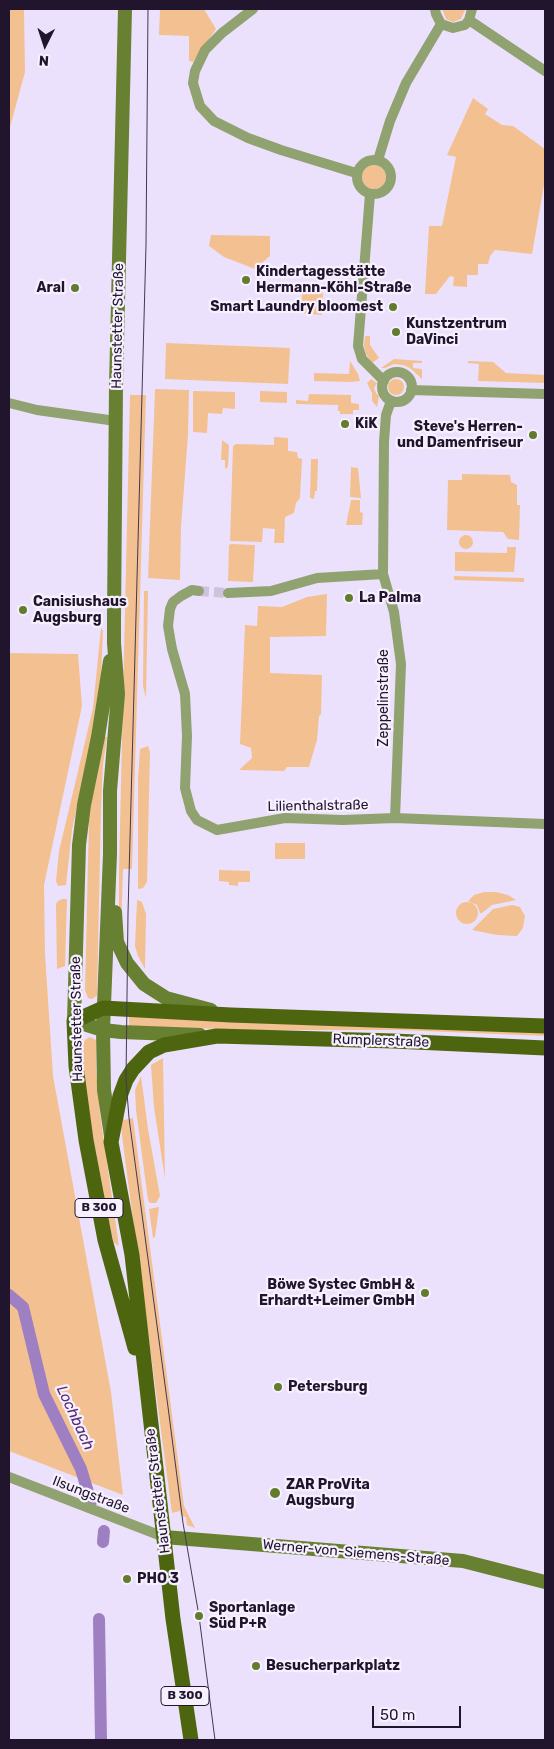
<!DOCTYPE html>
<meta charset="utf-8">
<style>
body{margin:0}
#map{position:relative;width:554px;height:1749px;overflow:hidden;background:#ece1fc;font-family:Rubik,sans-serif}
canvas{display:block}
.frame{position:absolute;inset:0;border:10px solid #21152d;pointer-events:none}
.north{position:absolute;left:20px;top:20px;width:50px;height:50px;-webkit-text-stroke:4px #f7f1ff;paint-order:stroke;rotate:184deg;font-size:14px;font-weight:700;line-height:20px;text-align:center;color:#21152d}
.north::after{content:'';display:block;margin:auto;width:18px;height:22px;background:#21152d;clip-path:polygon(50% 0,100% 100%,50% 72%,0 100%)}
.scale{position:absolute;left:372px;top:1706px;width:89px;height:22px;box-sizing:border-box;border:2px solid #21152d;border-top:0;padding-left:6px;font-size:15px;line-height:18px;white-space:nowrap;color:#21152d;-webkit-text-stroke:4px #f7f1ff;paint-order:stroke}
</style>
<div id="map">
<canvas width="554" height="1749"></canvas>
<div class="frame"></div>
<div class="north">N</div>
<div class="scale">50 m</div>
</div>
<script>
const context = document.querySelector('canvas').getContext('2d');
context.lineJoin = 'round';
function paint(path, color) { context.fillStyle = color; context.fill(path, 'evenodd'); }
const shape = rows => new Path2D(rows.map(r => 'M' + r).join(''));
function trace(path, color, width, dash) { context.strokeStyle = color; context.lineWidth = width; context.lineCap = dash ? 'butt' : 'round'; context.setLineDash(dash || []); context.stroke(path); }
function drawText(font, color, halo, rows, align = 'center') {
  context.font = font + ' Rubik,sans-serif'; context.lineWidth = 4.5; context.setLineDash([]); context.textBaseline = 'middle'; context.strokeStyle = halo; context.fillStyle = color; for (const [text, x, y, turn = 0] of rows) {
    context.save(); context.translate(x, y); context.rotate((+turn || 0) * Math.PI / 180); context.textAlign = isNaN(turn) ? turn : align; if (halo) context.strokeText(text, 0, 0); context.fillText(text, 0, 0); context.restore();
  }
}
const green = shape([
 [9,9,24,9,25,72,9,131],
 [160,9,204,9,216,29,193,62,189,61,189,36,159,35],
 [442,9,465,9,465,10,461,19,453,22,446,19],
 [473,98,488,109,485,114,502,125,513,126,545,149,545,179,532,254,495,250,490,256,488,264,478,264,478,275,467,275,467,287,453,286,454,277,450,276,436,294,425,294,429,226,442,226,456,157,447,155],
 '362 177a12 12 0 1 1 24 0a12 12 0 1 1-24 0Z',
 [211,235,270,236,270,256,255,269,224,257,209,246],
 [302,292,323,293,322,315,301,313],
 [365,336,370,336,370,345,379,358,372,363,366,354,364,346],
 [166,343,290,348,288,384,165,379],
 [394,359,422,361,422,363,413,363,413,368,422,369,422,379,410,368,403,365,394,364,385,368,381,368],
 [350,361,358,374,360,381,351,382,314,381,314,373,349,374],
 [468,361,493,362,506,373,545,375,545,383,478,381,479,364,468,363],
 [371,379,377,383,374,388,376,393,379,396,377,407,372,401,372,393,367,383],
 '388 387a8 8 0 1 1 16 0a8 8 0 1 1-16 0Z',
 [155,389,189,390,188,435,181,527,180,580,148,578],
 [193,391,235,392,235,409,223,408,222,414,208,413,207,433,193,432],
 [260,391,287,392,287,403,260,402],
 [309,394,351,395,351,403,359,404,359,410,353,410,353,414,340,414,340,411,338,411,338,405,296,404,296,400,308,401],
 [130,395,146,395,132,869,123,869,121,933,119,917,119,870],
 [274,437,288,438,288,451,297,452,298,458,302,459,300,498,296,503,294,513,285,517,284,543,274,543,275,529,263,528,262,542,230,541,233,446,236,444,274,445],
 [222,440,229,445,228,467,225,469,225,460,221,460],
 [311,459,318,459,317,491,315,491,314,499,310,498],
 [351,467,358,468,361,498,350,497],
 [462,474,510,475,511,482,517,485,517,505,520,505,519,540,508,539,503,532,447,530,448,480,462,480],
 [351,500,360,500,360,512,363,513,362,525,346,525],
 '459 542a7 7 0 1 1 14 0a7 7 0 1 1-14 0Z',
 [231,544,255,545,253,582,228,581,229,545],
 [507,547,516,547,514,572,455,571,455,552,507,553],
 [454,576,524,578,524,582,454,580],
 [144,591,148,591,146,698,143,686],
 [327,594,326,636,270,637,270,673,322,675,321,714,319,716,317,740,309,767,287,767,284,771,239,770,252,758,251,748,240,744,245,625,257,626,258,606,282,607,307,597],
 [101,628,103,631,101,676,89,750,72,830,66,885,58,886,56,881,59,851,93,708],
 [9,653,78,654,82,706,44,885,45,954,53,1076,111,1392,123,1495,9,1451],
 [105,737,107,737,103,765,101,808,97,995,94,998,91,999,88,998,85,990,89,820,91,800],
 [148,746,150,752,147,882,143,888,138,889,138,779,140,749],
 [275,843,305,843,305,859,275,859],
 [219,870,250,871,250,882,238,882,238,886,229,885,229,882,219,881],
 [484,892,496,892,508,895,516,900,492,905,482,913,480,913,477,905,468,901,474,895],
 [62,899,67,899,65,966,57,969,56,904,58,901],
 [137,900,142,902,146,914,145,969,138,956,135,946],
 '456 913a11 11 0 1 1 22 0a11 11 0 1 1-22 0Z',
 [512,905,520,907,525,916,523,928,517,936,497,935,472,930,493,909],
 [129,1016,545,1032,545,1036,400,1030,249,1030,129,1026],
 [90,1037,96,1040,96,1070,100,1114,119,1246,113,1242,86,1100,82,1047,85,1040],
 [163,1058,165,1179,154,1107,151,1065],
 [141,1076,148,1129,160,1196,156,1203,150,1203,148,1200,136,1110,135,1090],
 [123,1114,124,1120,133,1118,184,1506,195,1528,187,1525,186,1517,181,1516,180,1511,172,1513,125,1159,121,1127],
 [159,1207,155,1237,153,1238,149,1209]
]);
const canal = shape([
 [9,1295,23,1307,44,1394,81,1469,91,1502],
 [103,1542,104,1531],
 [99,1619,101,1740]
]);
const streetTunnel = shape([
 [199,591,228,593]
]);
const street = shape([
 [253,9,222,33,205,50,195,71,193,83,200,106,214,121,248,138,281,150,356,173],
 [435,9,436,14,441,24,453,28,465,25,469,20,472,9],
 [469,20,545,71],
 '357 177a17 17 0 1 1 34 0a17 17 0 1 1-34 0Z',
 [378,160,390,121,406,83,441,24],
 [370,194,358,346,362,359,384,381],
 '382 387a15 15 0 1 1 30 0a15 15 0 1 1-30 0Z',
 [411,390,545,394],
 [391,401,386,415,384,442,383,574,394,612,401,664,395,818],
 [9,403,37,410,116,421],
 [199,591,192,590,181,596,173,602,170,609,168,626,172,649,185,694,187,736,185,788,191,811,197,820,217,830,285,818,343,820,395,818,545,824],
 [228,593,271,591,317,578,383,574],
 [9,1477,164,1537]
]);
const secondary = shape([
 [110,661,98,737,84,805,79,845,74,1021,103,1030,121,1032,200,1035],
 [115,912,117,942,127,963,144,984,166,998,211,1010],
 [111,1136,104,1090,103,1030,110,854,110,791,118,694,114,643,114,618,116,386,125,9],
 [164,1537,463,1561,545,1582]
]);
const primary = shape([
 [135,1348,105,1240,86,1140,76,1066,74,1021,103,1008,231,1015,545,1026],
 [191,1740,173,1619,132,1255,111,1142,120,1096,126,1080,133,1069,149,1052,164,1045,217,1036,393,1041,545,1048]
]);
const tram = shape([
 [148,9,146,245,128,913,126,1080,129,1118,168,1407,183,1523,199,1616,215,1740]
]);
const markers = [
 [246,280,5,"#627b2d"],
 [75,288,5,"#627b2d"],
 [393,307,5,"#627b2d"],
 [396,332,5,"#627b2d"],
 [345,424,5,"#627b2d"],
 [533,435,5,"#627b2d"],
 [349,598,5,"#627b2d"],
 [23,610,5,"#627b2d"],
 [425,1293,5,"#627b2d"],
 [278,1387,5,"#627b2d"],
 [275,1493,6,"#627b2d"],
 [127,1579,5,"#627b2d"],
 [199,1616,5,"#627b2d"],
 [256,1666,5,"#627b2d"]
];
const shields = [
 [99,1208,48],
 [185,1696,48]
];
const shieldNames = [
 ["B 300",99,1208],
 ["B 300",185,1696]
];
const poiNames = [
 ["Kindertagesstätte",256,272],
 ["Hermann-Köhl-Straße",256,288],
 ["Aral",65,288,"right"],
 ["Smart Laundry bloomest",383,307,"right"],
 ["Kunstzentrum",406,324],
 ["DaVinci",406,340],
 ["KiK",355,424],
 ["Steve's Herren-",523,427,"right"],
 ["und Damenfriseur",523,443,"right"],
 ["La Palma",359,598],
 ["Canisiushaus",33,602],
 ["Augsburg",33,618],
 ["Böwe Systec GmbH &",415,1285,"right"],
 ["Erhardt+Leimer GmbH",415,1301,"right"],
 ["Petersburg",288,1387],
 ["ZAR ProVita",286,1485],
 ["Augsburg",286,1501],
 ["PHO 3",137,1579],
 ["Sportanlage",209,1608],
 ["Süd P+R",209,1624],
 ["Besucherparkplatz",266,1666]
];
const streetNames = [
 ["Haunstetter Straße",118,326,-89],
 ["Zeppelinstraße",384,698,-90],
 ["Lilienthalstraße",318,806,-1],
 ["Haunstetter Straße",77,1019,-91],
 ["Rumplerstraße",381,1041,2],
 ["Haunstetter Straße",158,1491,-97],
 ["Ilsungstraße",91,1495,21],
 ["Werner-von-Siemens-Straße",356,1553,5]
];
const waterNames = [
 ["Lochbach",75,1418,65]
];
paint(green, '#f3c091');
trace(canal, '#9e80c2', 12);
trace(streetTunnel, '#cec2dd', 10, [10, 5]);
trace(street, '#90a270', 10);
trace(secondary, '#678031', 14);
trace(primary, '#4e6510', 15);
trace(tram, '#433850', 1);
for (const [x, y, r, color] of markers) { const dot = new Path2D(); dot.arc(x, y, r, 0, 2 * Math.PI); context.fillStyle = color; context.fill(dot); trace(dot, '#f7f1ff', 2); }
for (const [x, y, w] of shields) { const box = new Path2D(); box.roundRect(x - w / 2, y - 9.5, w, 19, 4); context.fillStyle = '#f7f1ff'; context.fill(box); trace(box, '#21152d', 1); }
drawText('bold 12px', '#21152d', null, shieldNames);
drawText('bold 14px', '#21152d', '#f7f1ff', poiNames, 'left');
drawText('14px', '#21152d', '#f7f1ff', streetNames);
drawText('italic 15px', '#532b7a', '#f7f1ff', waterNames);
</script>
